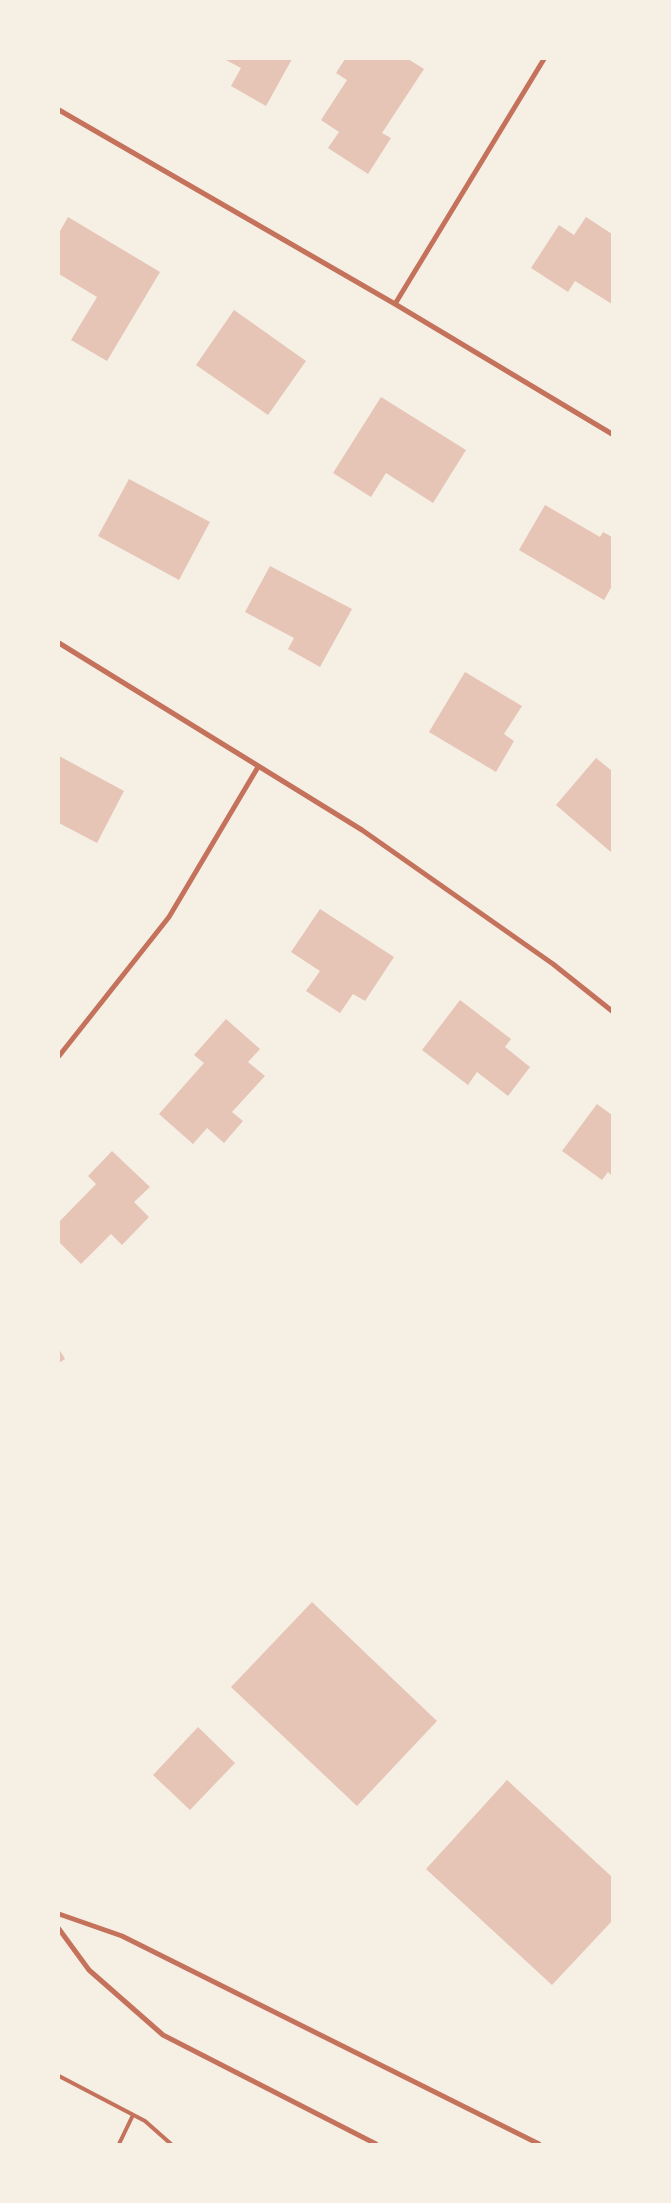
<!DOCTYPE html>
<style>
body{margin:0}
#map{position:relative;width:671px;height:2203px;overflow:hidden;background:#f6efe4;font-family:"Times New Roman",serif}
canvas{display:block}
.frame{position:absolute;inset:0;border:60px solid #f6efe4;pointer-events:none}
</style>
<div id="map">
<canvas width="671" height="2203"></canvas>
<div class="frame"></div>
</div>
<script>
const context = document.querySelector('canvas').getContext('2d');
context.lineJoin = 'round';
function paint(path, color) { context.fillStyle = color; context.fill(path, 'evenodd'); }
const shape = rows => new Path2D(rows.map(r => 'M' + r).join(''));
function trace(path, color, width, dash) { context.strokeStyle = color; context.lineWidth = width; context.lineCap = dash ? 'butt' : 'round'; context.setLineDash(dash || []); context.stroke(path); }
const building = shape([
 [224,59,292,59,266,106,231,86,241,68],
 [345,59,408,59,424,69,382,133,391,138,368,174,328,148,339,132,321,120,347,80,336,73],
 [68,217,160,272,107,361,71,340,97,297,59,274,59,233],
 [586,217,612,234,612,304,575,281,568,292,531,268,559,225,574,235],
 [234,310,306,361,268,415,196,365],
 [381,397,466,450,433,503,386,473,371,497,333,473],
 [129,479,210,522,179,580,98,536],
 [545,505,600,537,603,532,612,537,612,586,604,600,519,550],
 [270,566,352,609,320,667,288,649,294,638,245,612],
 [465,672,522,706,504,734,514,741,496,772,429,732],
 [59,756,124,791,97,843,59,823],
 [596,758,612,771,612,853,556,805],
 [320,909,394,957,365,1001,353,994,340,1013,306,991,320,971,291,952],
 [460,1000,511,1039,505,1047,530,1067,508,1096,477,1072,468,1085,422,1050],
 [226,1019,260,1049,248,1062,265,1076,232,1112,243,1121,224,1143,207,1128,193,1144,159,1114,204,1063,194,1055],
 [597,1104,612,1115,612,1176,608,1172,602,1180,562,1151],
 [112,1151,150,1187,134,1202,149,1217,122,1245,111,1234,81,1264,59,1242,59,1222,96,1184,88,1176],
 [59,1349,65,1359,59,1363],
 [312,1602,437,1721,357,1806,231,1687],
 [198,1727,235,1763,190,1810,153,1775],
 [507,1780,612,1877,612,1921,552,1985,426,1869]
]);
const service = shape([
 [59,2076,145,2121,171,2144],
 [119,2144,133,2115]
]);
const minor = shape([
 [59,110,395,304,612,434],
 [395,304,544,59],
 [59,643,362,830,553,964,612,1011],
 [59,1056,169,917,258,767],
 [59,1914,122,1936,539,2144],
 [59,1929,89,1970,163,2035,376,2144]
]);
paint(building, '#e6c5b7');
trace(service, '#c5725c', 4);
trace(minor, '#c5725c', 5);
</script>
